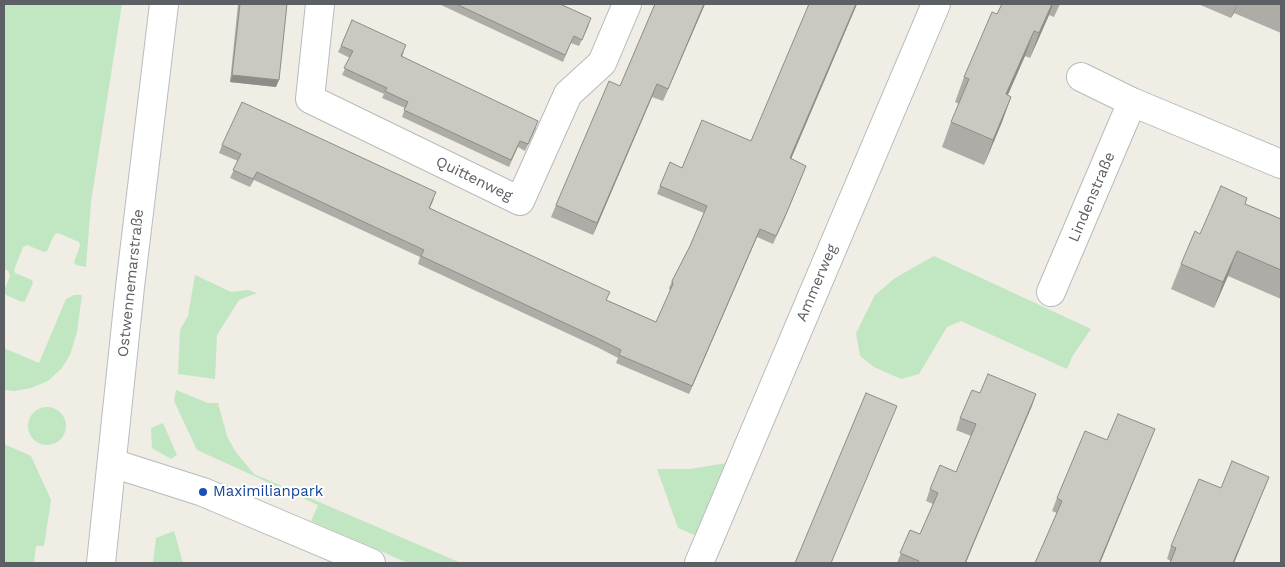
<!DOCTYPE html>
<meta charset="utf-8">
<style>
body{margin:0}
#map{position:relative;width:1285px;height:567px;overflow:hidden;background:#efede4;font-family:"Work Sans",sans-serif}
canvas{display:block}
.frame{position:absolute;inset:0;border:5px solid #5c6065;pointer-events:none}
</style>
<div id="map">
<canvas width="1285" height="567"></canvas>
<div class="frame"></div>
</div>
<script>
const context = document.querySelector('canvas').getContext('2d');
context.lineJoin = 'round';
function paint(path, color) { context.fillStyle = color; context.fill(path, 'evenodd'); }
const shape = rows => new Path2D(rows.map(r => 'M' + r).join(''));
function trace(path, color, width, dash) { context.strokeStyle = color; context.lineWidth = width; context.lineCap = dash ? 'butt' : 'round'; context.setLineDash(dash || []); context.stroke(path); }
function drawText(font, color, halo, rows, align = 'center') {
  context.font = font + ' "Work Sans",sans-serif'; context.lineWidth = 4; context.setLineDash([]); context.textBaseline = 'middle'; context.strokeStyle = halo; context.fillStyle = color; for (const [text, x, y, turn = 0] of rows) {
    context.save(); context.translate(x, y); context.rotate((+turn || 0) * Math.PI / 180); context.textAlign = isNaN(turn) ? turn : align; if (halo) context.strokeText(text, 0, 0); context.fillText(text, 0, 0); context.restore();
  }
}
const green = shape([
 [4,4,122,4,91,202,86,267,76,265,74,262,80,246,79,242,58,233,54,235,47,251,44,252,27,245,23,247,14,270,15,273,32,280,33,283,25,301,22,302,6,295,4,291,10,276,8,271,4,269],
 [934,256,1091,329,1072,357,1067,369,961,321,947,327,919,374,901,379,874,367,860,356,856,333,875,295,895,278],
 [195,275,231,292,248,290,257,293,239,300,217,335,215,379,178,374,180,330,188,316],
 [74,295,82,295,77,332,70,355,62,368,48,381,31,388,15,391,4,390,4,348,39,363,66,299],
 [176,390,208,403,218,403,227,436,235,451,254,474,461,563,408,563,311,521,318,505,197,450,174,401],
 '28 426a19 19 0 1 1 38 0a19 19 0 1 1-38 0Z',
 [163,423,177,455,171,459,152,448,151,428],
 [4,444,31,456,51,500,44,546,36,546,34,562,38,563,4,563],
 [734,462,708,541,678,528,657,469,689,469],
 [174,531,183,563,153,563,156,538]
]);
const street = shape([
 [320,4,310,99,520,201,568,94,602,63,627,4],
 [1081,77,1132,102],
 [1051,292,1132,102,1281,164],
 [112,463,203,492,371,563],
 [699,563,936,4]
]);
const secondary = shape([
 [101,563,130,287,164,4]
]);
const wall = shape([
 [238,4,287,4,276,87,230,82],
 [439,4,560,4,589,25,579,46,571,43,563,62],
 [705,4,663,101,652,97,593,235,551,217,556,205,620,86],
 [857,4,791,159,803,174,784,220,773,244,757,237,689,394,616,363,618,358,599,348,418,264,420,257,254,180,250,187,230,178,238,161,219,153,222,145,434,199,430,208,607,300,656,322,670,291,669,288,672,281,690,246,704,213,657,194,660,186,682,168,751,141],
 [1002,4,1060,4,1054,17,1049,15,1030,58,1025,56,1008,95,1011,97,1002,122,984,165,942,147,951,122,959,104,955,102,964,77,997,14],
 [1198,4,1281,4,1281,33,1234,13,1231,18],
 [341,46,404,52,402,57,536,128,525,151,518,147,509,167,402,117,405,108,382,98,384,94,342,75,350,58,338,52],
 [1245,204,1281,219,1281,299,1228,276,1214,308,1171,289,1181,264,1200,234],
 [980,393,1036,394,966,563,897,563,910,530,920,534,933,504,926,501,930,489,956,472,971,436,956,430,960,418],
 [1155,429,1100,563,1035,563,1057,513,1052,511,1057,498,1107,440],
 [1269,477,1234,563,1170,563,1171,561,1167,559,1171,546,1221,488]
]);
const shadedWall = shape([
 [704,4,705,4,663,101,668,89],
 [856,4,857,4,788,166,790,158],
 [1052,4,1053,4,1049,15,1030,58,1039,33],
 [1237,4,1234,13,1231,18],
 [1034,31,1025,56,997,119,1006,94],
 [232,75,279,80,276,87,230,82],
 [657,84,652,97,593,235,597,223],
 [1011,97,1002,122,984,165,993,140],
 [760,229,757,237,689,394,692,386],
 [1237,251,1228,276,1214,308,1223,282],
 [1036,394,1032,406,965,563],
 [1155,429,1100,563,1099,563],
 [1269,477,1234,563,1233,563]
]);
const building = shape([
 [240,4,287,4,279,80,232,75,240,4],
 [456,4,560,4,591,18,582,40,574,36,565,55,456,4],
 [655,4,704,4,668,89,657,84,597,223,556,205,609,81,620,86,655,4],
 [809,4,856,4,790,158,806,166,787,212,776,236,760,229,692,386,619,355,621,350,601,340,421,256,424,250,257,172,253,179,233,170,241,154,222,145,242,102,436,192,429,208,610,292,606,300,656,322,673,284,672,281,690,246,707,206,660,186,670,162,682,168,702,120,751,141,809,4],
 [1002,4,1052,4,1039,33,1034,31,1006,94,1011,97,993,140,951,122,969,79,964,77,992,12,997,14,1002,4],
 [352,20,406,45,401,56,538,121,528,144,520,141,511,160,404,110,408,102,385,91,387,88,344,68,353,51,341,46,352,20],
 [1221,186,1247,198,1245,204,1281,219,1281,270,1237,251,1223,282,1181,264,1195,231,1200,234,1221,186],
 [988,374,1036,394,965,563,918,563,919,561,900,553,910,530,920,534,938,493,930,489,940,465,956,472,976,424,960,418,972,390,980,393,988,374],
 [866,393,897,406,831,563,795,563,866,393],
 [1118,414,1155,429,1099,563,1035,563,1062,501,1057,498,1085,431,1107,440,1118,414],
 [1232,461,1269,477,1233,563,1170,563,1176,548,1171,546,1199,479,1221,488,1232,461]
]);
const markers = [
 [203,492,5,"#1a4fb4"]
];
const streetNames = [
 ["Quittenweg",474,179,26],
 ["Lindenstraße",1092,197,-67],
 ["Ostwennemarstraße",131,283,-84],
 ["Ammerweg",817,283,-67]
];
const transitNames = [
 ["Maximilianpark",213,492]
];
paint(green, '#c0e7c2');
trace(street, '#b7babe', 30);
trace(secondary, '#b8bbc1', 30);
trace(street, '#fff', 28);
trace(secondary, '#fff', 28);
paint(wall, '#aeaca6');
paint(shadedWall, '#8d8c87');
paint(building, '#cac8c1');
trace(building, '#8d8c87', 1);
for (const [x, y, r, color] of markers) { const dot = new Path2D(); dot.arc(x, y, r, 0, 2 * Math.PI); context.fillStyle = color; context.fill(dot); trace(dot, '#fff', 2); }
drawText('15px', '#5c6065', '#fff', streetNames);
drawText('15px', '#164399', '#fff', transitNames, 'left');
</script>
